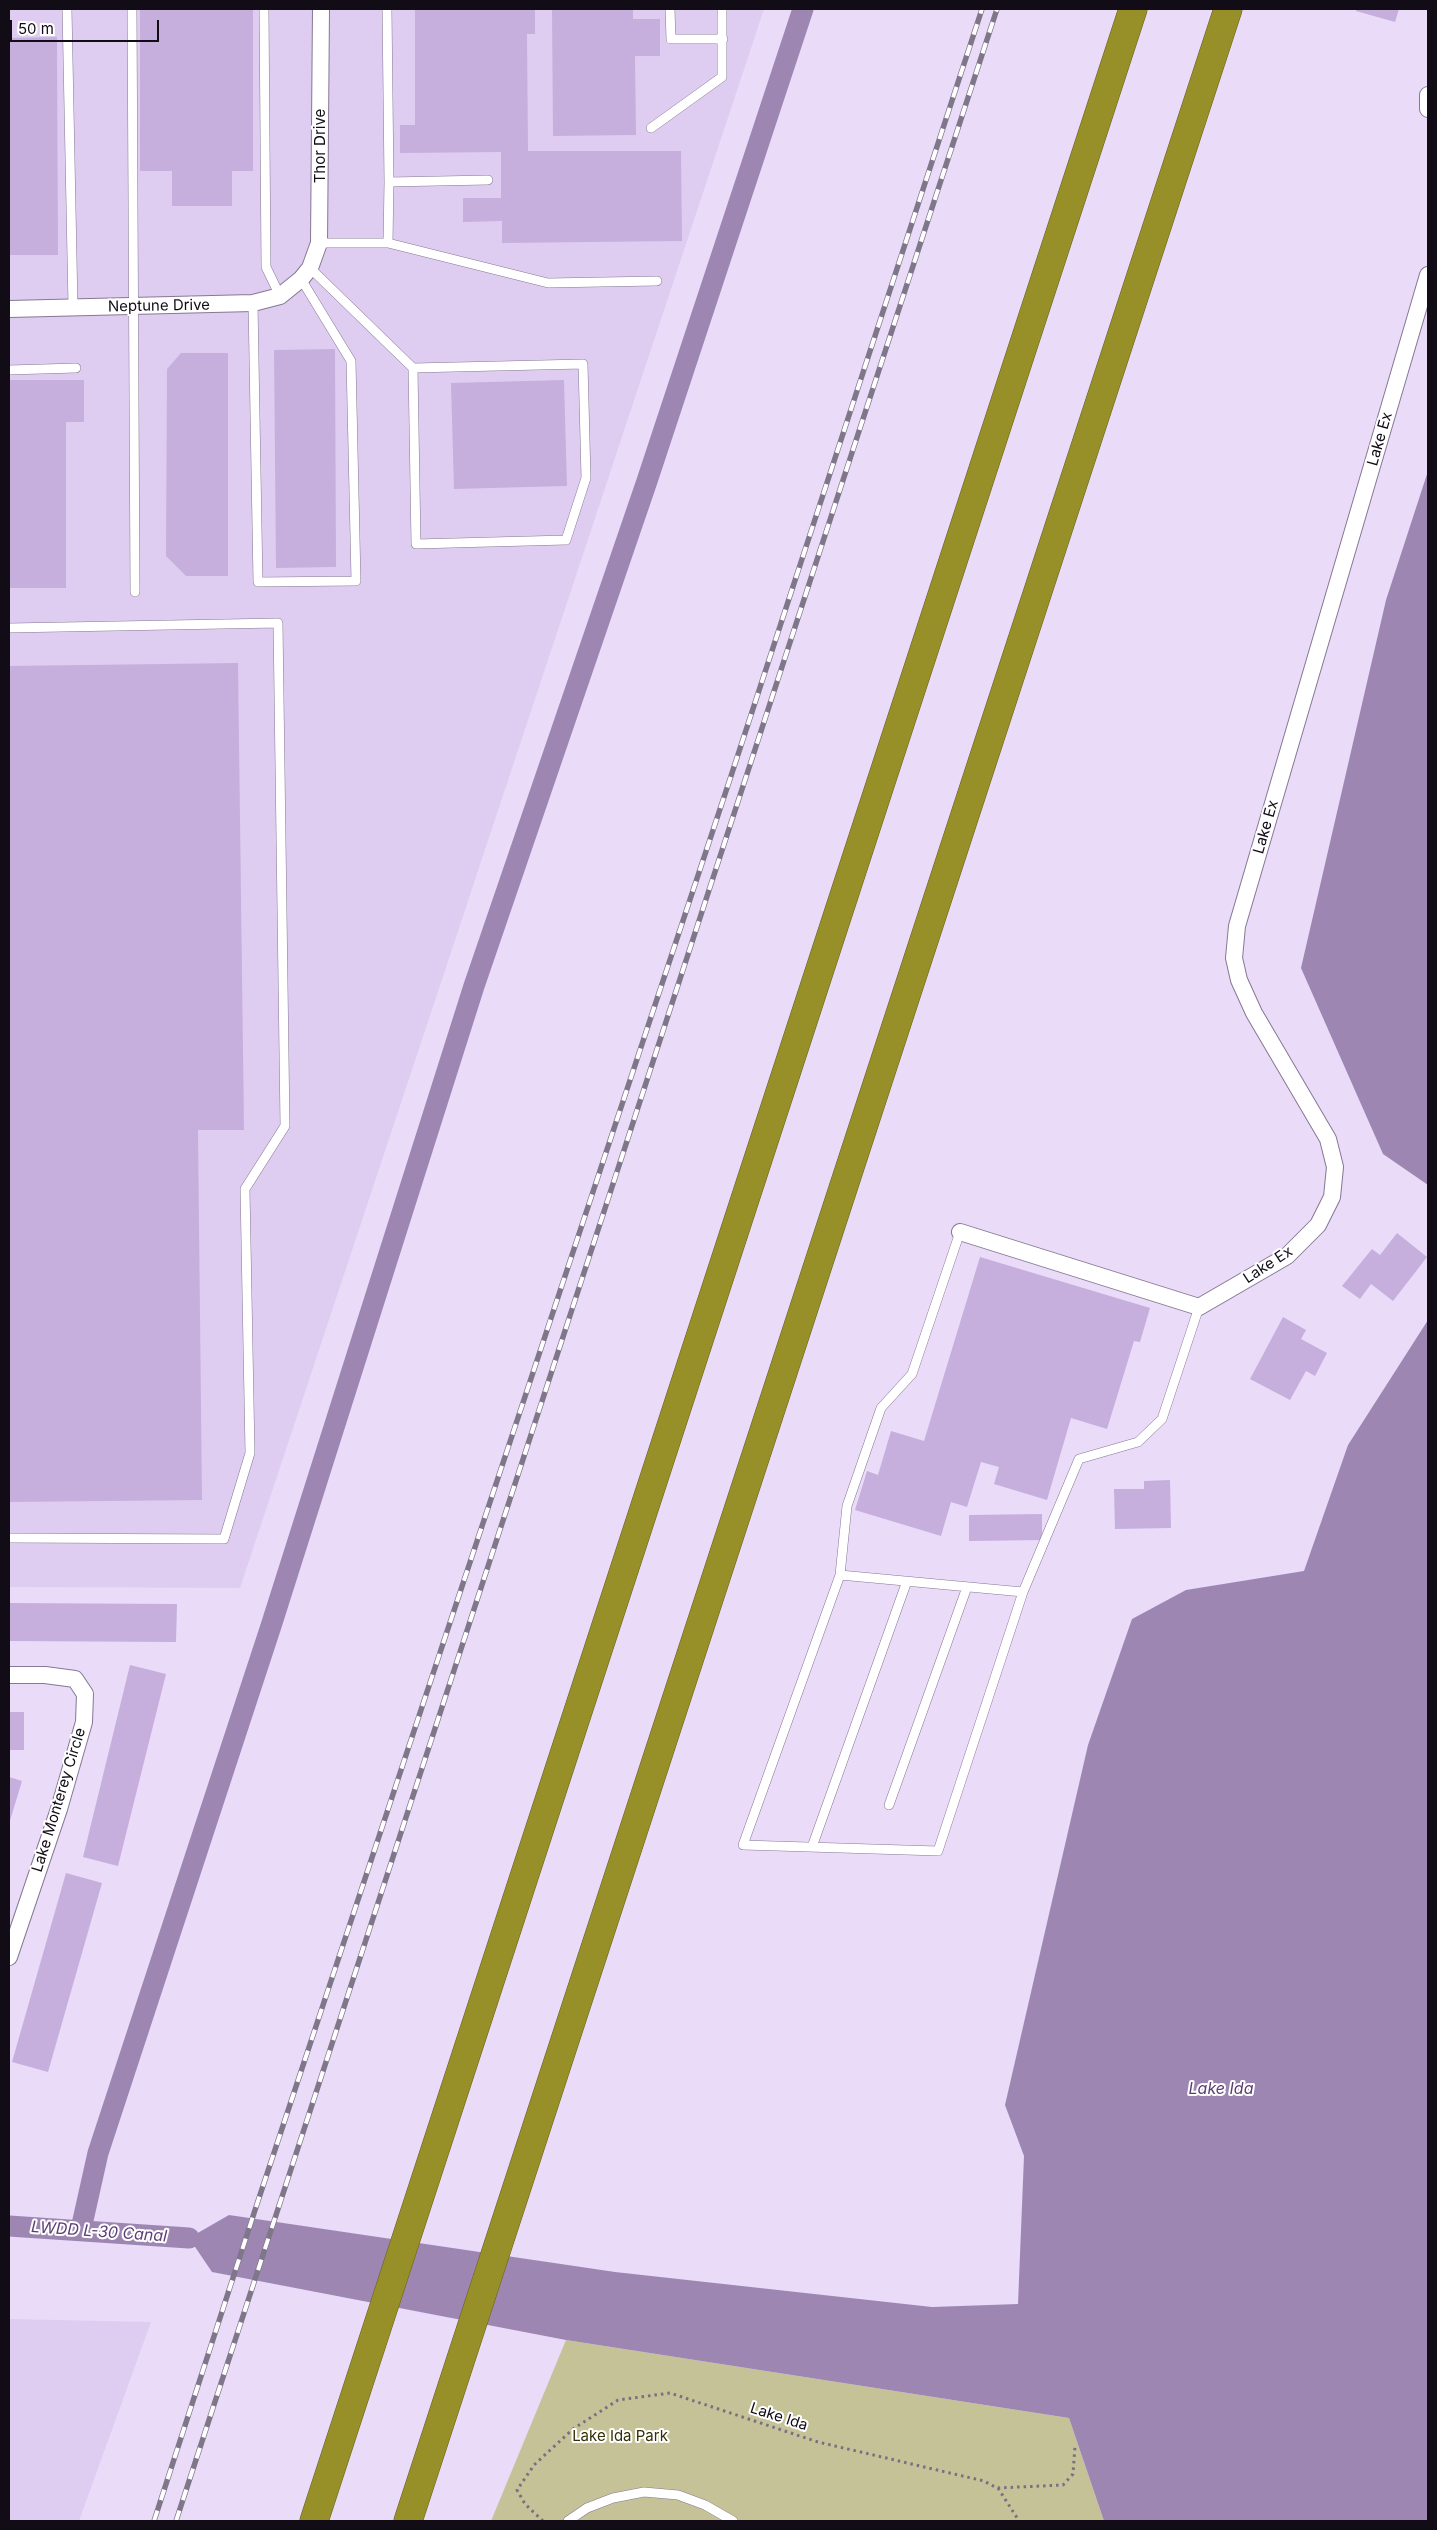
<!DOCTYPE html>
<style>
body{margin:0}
#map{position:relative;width:1437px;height:2530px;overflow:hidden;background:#eadbf9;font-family:Inter,sans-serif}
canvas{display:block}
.frame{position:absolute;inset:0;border:10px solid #110c16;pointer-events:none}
.scale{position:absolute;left:10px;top:20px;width:149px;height:22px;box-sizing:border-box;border:2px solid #110c16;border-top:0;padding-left:6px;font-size:15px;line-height:18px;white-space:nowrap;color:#110c16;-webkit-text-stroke:4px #fff;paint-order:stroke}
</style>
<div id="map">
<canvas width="1437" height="2530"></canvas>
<div class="frame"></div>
<div class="scale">50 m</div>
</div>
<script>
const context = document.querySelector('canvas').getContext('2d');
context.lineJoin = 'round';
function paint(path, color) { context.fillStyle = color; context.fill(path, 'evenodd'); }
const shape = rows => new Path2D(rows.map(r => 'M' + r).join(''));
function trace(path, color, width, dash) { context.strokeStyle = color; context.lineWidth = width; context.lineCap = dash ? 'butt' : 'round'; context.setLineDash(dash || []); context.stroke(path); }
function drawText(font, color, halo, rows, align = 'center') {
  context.font = font + ' Inter,sans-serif'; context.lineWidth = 4; context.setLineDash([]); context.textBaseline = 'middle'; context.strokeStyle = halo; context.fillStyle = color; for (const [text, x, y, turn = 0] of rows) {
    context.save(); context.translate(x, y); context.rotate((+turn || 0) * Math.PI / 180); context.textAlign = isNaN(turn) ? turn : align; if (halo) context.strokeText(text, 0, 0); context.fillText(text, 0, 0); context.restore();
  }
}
const built = shape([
 [9,9,764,9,240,1588,9,1587],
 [9,2319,151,2322,79,2521,9,2521]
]);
const green = shape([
 [566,2340,1069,2418,1104,2521,491,2521]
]);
const water = shape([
 [1428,471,1428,1185,1383,1154,1301,968,1386,600],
 [1428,1320,1428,2521,1104,2521,1069,2418,566,2340,212,2272,189,2238,229,2215,615,2272,932,2307,1018,2304,1024,2156,1005,2105,1088,1745,1132,1619,1186,1590,1304,1571,1348,1445]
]);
const canal = shape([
 [9,2226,189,2238],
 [81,2229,98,2153,271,1626,474,986,647,481,803,9]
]);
const building = shape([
 [140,9,253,9,253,171,232,171,232,206,172,206,172,171,140,171],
 [415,9,535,9,535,34,527,34,528,151,681,151,682,241,502,243,502,221,463,222,463,198,501,198,501,152,400,153,400,125,415,125],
 [552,9,633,9,633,19,660,19,660,56,635,56,636,135,553,136],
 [1356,9,1399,9,1395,22,1356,11],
 [57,37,58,255,9,255,9,38],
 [335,349,336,567,276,568,274,350],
 [181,353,228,353,228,576,186,576,166,556,167,369],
 [9,380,84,380,84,422,66,422,66,588,9,588],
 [564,380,567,486,454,489,451,383],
 [238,663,244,1130,198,1130,202,1500,9,1502,9,666],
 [1397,1233,1427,1257,1393,1301,1371,1284,1360,1299,1342,1286,1372,1249,1380,1255],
 [980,1257,1150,1308,1140,1342,1134,1341,1107,1429,1071,1418,1047,1500,994,1484,999,1467,981,1462,967,1507,951,1502,941,1536,855,1510,867,1471,878,1475,891,1431,924,1441],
 [1283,1317,1306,1330,1301,1339,1327,1353,1315,1376,1306,1371,1290,1400,1250,1379],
 [1170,1480,1171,1528,1115,1529,1114,1489,1144,1489,1144,1481],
 [1042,1514,1042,1540,969,1541,969,1515],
 [9,1603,177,1604,176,1642,9,1641],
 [130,1665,166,1674,118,1866,83,1857],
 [9,1712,24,1712,24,1750,9,1750],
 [9,1777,22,1781,9,1824],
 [66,1873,102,1883,48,2072,12,2062]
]);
const path = shape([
 [998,2488,1019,2521],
 [543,2521,525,2504,517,2490,534,2465,573,2429,618,2400,670,2393,818,2442,984,2481,997,2488,1063,2485,1073,2474,1075,2446]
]);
const service = shape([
 [67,9,73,307],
 [132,9,135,592],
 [264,9,266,267,280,296],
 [387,9,389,182,488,180],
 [670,9,671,39,723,39],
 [651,128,722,77,722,9],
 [319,243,388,243,389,182],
 [388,243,548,283,657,281],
 [310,268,413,368,583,364,586,478,566,540,416,544,413,368],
 [253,303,258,582,356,581,351,361,301,279],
 [9,370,76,368],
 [9,628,278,623,285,1126,245,1189,250,1453,224,1539,9,1538],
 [840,1575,847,1506,881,1408,912,1374,960,1232],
 [1023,1592,938,1851,743,1845,840,1575,1023,1592,1079,1459,1138,1442,1162,1419,1199,1307],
 [889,1805,967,1587],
 [812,1847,907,1581],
 [568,2521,587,2508,613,2498,644,2492,678,2495,705,2505,733,2521]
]);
const minor = shape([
 [1428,95,1428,109],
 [9,309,253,303,280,296,301,279,310,268,319,243,321,9],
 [960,1232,1199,1307,1287,1256,1318,1225,1332,1197,1335,1167,1328,1139,1254,1013,1239,980,1234,958,1237,926,1428,275],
 [9,1675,45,1675,75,1679,85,1694,84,1722,59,1809,9,1957]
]);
const motorway = shape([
 [314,2521,1133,9],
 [408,2521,1228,9]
]);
const rail = shape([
 [154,2521,257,2204,731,776,982,9],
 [176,2521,997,9]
]);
const streetNames = [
 ["Thor Drive",320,146,-90],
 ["Neptune Drive",159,306,-1],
 ["Lake Ex",1380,439,-74],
 ["Lake Ex",1266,827,-74],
 ["Lake Ex",1268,1265,-33],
 ["Lake Monterey Circle",59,1800,-73],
 ["Lake Ida",779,2417,18]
];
const parkNames = [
 ["Lake Ida Park",620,2436]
];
const waterNames = [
 ["Lake Ida",1221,2089],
 ["LWDD L-30 Canal",99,2232,4]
];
paint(built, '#dfcdf1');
paint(green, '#c5c297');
paint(water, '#9d87b2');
trace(canal, '#9d87b2', 21);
paint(building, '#c6afdc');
trace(service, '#857892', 10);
trace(minor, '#857892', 18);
trace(motorway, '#686122', 29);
trace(path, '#796f83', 3, [2.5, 4]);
trace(service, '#fff', 9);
trace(minor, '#fff', 16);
trace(motorway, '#978f28', 28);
trace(rail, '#80768a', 5.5);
trace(rail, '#fff', 4, [11]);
drawText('15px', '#110c16', '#fff', streetNames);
drawText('15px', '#343006', '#fff', parkNames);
drawText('italic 16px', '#5d3d76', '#fff', waterNames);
</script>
